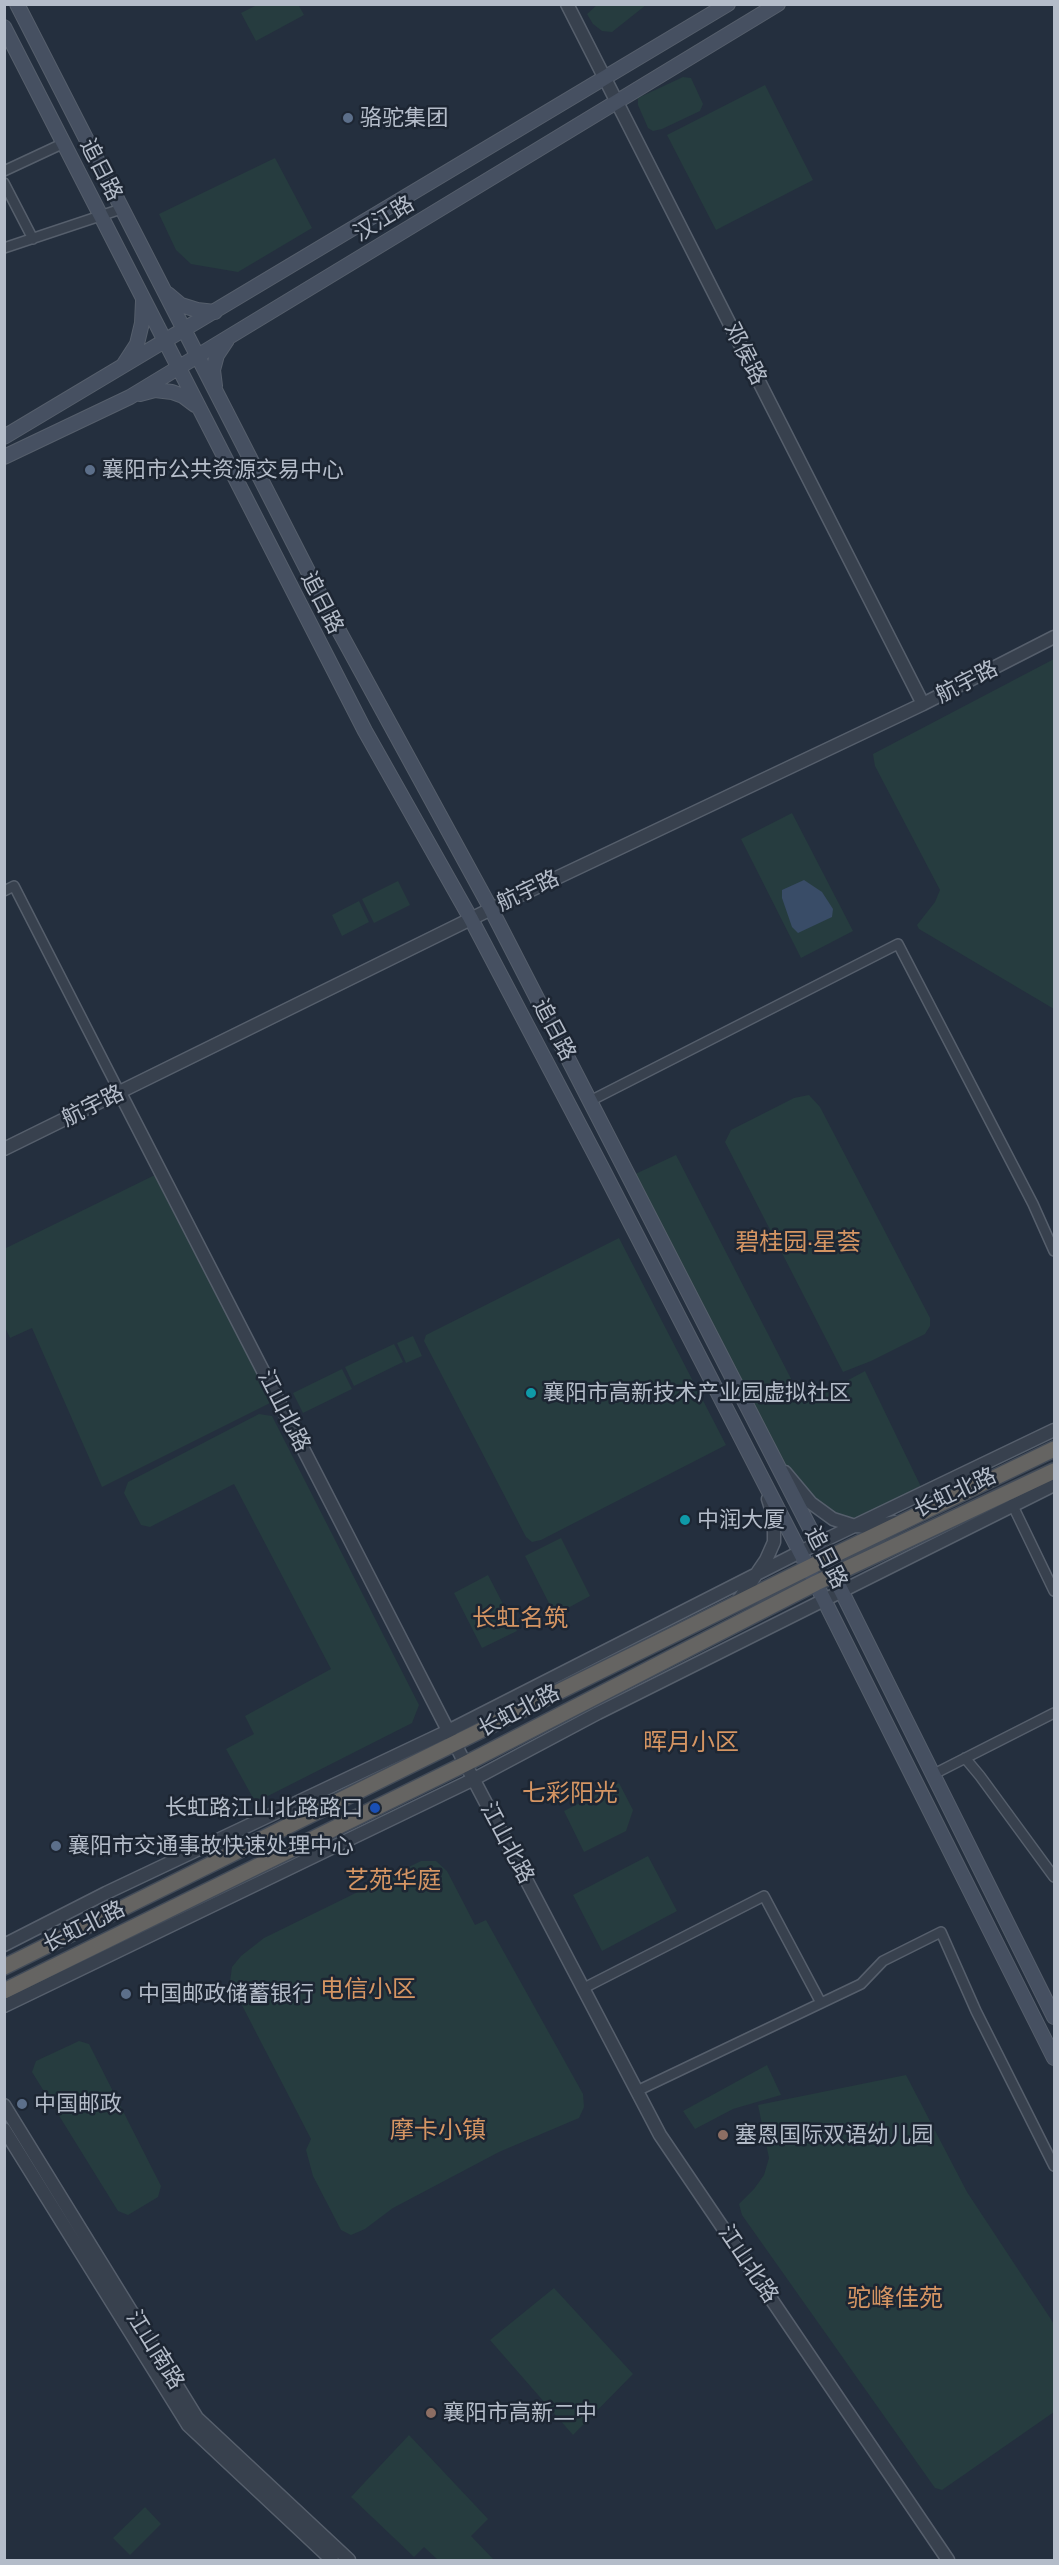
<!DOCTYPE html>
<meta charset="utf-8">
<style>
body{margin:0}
#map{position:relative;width:1059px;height:2565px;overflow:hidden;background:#242f3e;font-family:Mulish,sans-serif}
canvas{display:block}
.frame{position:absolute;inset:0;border:6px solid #b4bcc9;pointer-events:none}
</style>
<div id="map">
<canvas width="1059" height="2565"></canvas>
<div class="frame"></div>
</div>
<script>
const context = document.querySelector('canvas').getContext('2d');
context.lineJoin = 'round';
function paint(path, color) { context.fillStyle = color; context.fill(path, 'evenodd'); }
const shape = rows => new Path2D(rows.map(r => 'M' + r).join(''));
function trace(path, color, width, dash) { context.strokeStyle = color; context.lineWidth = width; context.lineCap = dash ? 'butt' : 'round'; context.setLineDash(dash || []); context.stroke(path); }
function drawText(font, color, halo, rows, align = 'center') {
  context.font = font + ' Mulish,"Noto Sans SC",sans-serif'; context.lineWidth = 5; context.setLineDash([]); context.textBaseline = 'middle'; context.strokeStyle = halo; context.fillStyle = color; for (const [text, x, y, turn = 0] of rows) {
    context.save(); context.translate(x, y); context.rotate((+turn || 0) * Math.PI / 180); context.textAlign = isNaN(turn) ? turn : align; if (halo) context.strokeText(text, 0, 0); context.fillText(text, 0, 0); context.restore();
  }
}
const green = shape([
 [298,4,304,15,256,41,241,13,257,5],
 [597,5,597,4,646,5,612,32,602,31,593,24,587,14],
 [683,77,691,78,703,104,700,111,662,129,653,131,648,128,638,105,638,98],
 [765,85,813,180,716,230,667,135],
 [275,158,312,228,238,272,191,264,176,250,159,214],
 [1054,659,1054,1009,919,929,917,925,935,902,940,890,875,766,873,754],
 [792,813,853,931,801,958,741,839],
 [398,881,410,905,374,923,362,899],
 [359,901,369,922,342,936,332,915],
 [809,1095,820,1107,930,1318,930,1326,925,1334,871,1361,843,1372,725,1142,731,1130,794,1098],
 [676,1155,804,1404,865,1371,924,1493,855,1526,833,1519,776,1462,629,1177],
 [161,1172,278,1399,102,1487,32,1328,10,1338,5,1327,4,1249],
 [619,1238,726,1445,541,1540,532,1542,526,1537,424,1341,426,1335],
 [413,1336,422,1356,406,1363,397,1343],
 [394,1344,403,1362,354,1386,345,1367],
 [342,1369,352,1389,303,1413,293,1393],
 [259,1414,272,1416,419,1705,412,1723,262,1799,253,1798,226,1749,254,1734,245,1716,331,1669,234,1484,150,1527,141,1525,124,1493,128,1482],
 [561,1538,590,1596,555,1615,525,1556],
 [488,1575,517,1631,482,1648,454,1593],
 [619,1783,633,1810,626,1831,584,1852,564,1811],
 [648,1856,677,1911,602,1951,573,1895],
 [421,1861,436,1861,447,1871,475,1925,486,1920,583,2094,584,2107,579,2118,499,2152,393,2208,365,2229,351,2235,341,2230,313,2176,306,2150,311,2139,230,1982,232,1967,241,1956,264,1938],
 [79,2041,89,2044,161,2186,158,2197,128,2215,118,2211,32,2072,36,2061],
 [767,2065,781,2095,733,2109,695,2129,683,2111],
 [906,2075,967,2192,1054,2324,1054,2412,942,2490,935,2488,742,2215,739,2204,754,2189,764,2175,769,2158,758,2105],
 [554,2288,633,2374,573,2435,490,2340],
 [409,2435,488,2519,471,2536,494,2560,438,2560,424,2547,414,2557,351,2497],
 [145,2507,161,2524,130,2555,113,2538]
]);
const water = shape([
 [804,880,822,892,833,909,832,917,798,933,792,927,782,898,782,890]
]);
const minor = shape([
 [4,171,64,143],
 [4,183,33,239],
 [4,248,121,209],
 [4,891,14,886,120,1093],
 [590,1101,898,944,1033,1204,1054,1251],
 [1012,1504,1054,1591],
 [965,1758,980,1776,1054,1877],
 [934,1774,1054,1713],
 [584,1988,764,1896,821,2003],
 [637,2091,861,1984,883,1961,941,1932,976,2011,1054,2166]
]);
const tertiary = shape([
 [567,4,923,704],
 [120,1093,455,1744,660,2135,948,2560],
 [4,1149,491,909,923,704,1054,637],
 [785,1472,811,1503,833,1519,855,1526,870,1527,894,1522],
 [736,1604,766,1560,774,1542,774,1518,768,1499],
 [4,1945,106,1893,448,1731,800,1552,1054,1430],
 [4,2006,474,1779,598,1713,1054,1485],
 [4,2105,197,2418,349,2560],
 [4,2129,188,2425,332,2560]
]);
const secondary = shape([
 [17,4,332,618,491,909,818,1544,1054,2017],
 [4,27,365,731,471,919,601,1166,800,1552,1054,2058],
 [168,294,181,305,197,310,215,312],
 [124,364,137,344,142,323,143,301],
 [215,386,213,370,217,355,227,340],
 [140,394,155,390,172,392,183,396,195,405],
 [4,437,728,4],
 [4,457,130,397,778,4]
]);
const trunk = shape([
 [4,1967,826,1559,1054,1449],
 [4,1991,465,1764,816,1583,1054,1471]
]);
const markers = [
 [348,118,6,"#5c6f8a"],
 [90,470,6,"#5c6f8a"],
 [531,1393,6,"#0f9aa8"],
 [685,1520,6,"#0f9aa8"],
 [375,1808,6,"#1a4fb4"],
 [56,1846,6,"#5c6f8a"],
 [126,1994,6,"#5c6f8a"],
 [22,2104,6,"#5c6f8a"],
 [723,2135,6,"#8d6e63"],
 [431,2413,6,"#8d6e63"]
];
const poiNames = [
 ["骆驼集团",360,118],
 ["襄阳市公共资源交易中心",102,470],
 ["襄阳市高新技术产业园虚拟社区",543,1393],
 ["中润大厦",697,1520],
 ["长虹路江山北路路口",363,1808,"right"],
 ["襄阳市交通事故快速处理中心",68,1846],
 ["中国邮政储蓄银行",138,1994],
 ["中国邮政",34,2104],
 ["塞恩国际双语幼儿园",735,2135],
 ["襄阳市高新二中",443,2413]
];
const streetNames = [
 ["追日路",101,170,63],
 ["汉江路",384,219,-31],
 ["邓侯路",745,354,63],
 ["追日路",322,603,63],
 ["航宇路",967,682,-27],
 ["航宇路",528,891,-25],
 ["追日路",554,1030,62],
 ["航宇路",93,1106,-26],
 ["江山北路",284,1411,63],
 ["长虹北路",955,1493,-25],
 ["追日路",826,1558,63],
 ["长虹北路",519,1711,-27],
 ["江山北路",507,1843,62],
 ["长虹北路",84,1927,-26],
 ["江山北路",748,2264,56],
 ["江山南路",155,2350,58]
];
const neighbourhoodNames = [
 ["碧桂园·星荟",798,1243],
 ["长虹名筑",520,1619],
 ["晖月小区",691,1743],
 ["七彩阳光",570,1794],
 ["艺苑华庭",393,1881],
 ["电信小区",368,1990],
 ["摩卡小镇",438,2131],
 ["驼峰佳苑",895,2299]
];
paint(green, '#263c3f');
paint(water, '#394c67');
trace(minor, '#565f6c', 12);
trace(tertiary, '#565f6c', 15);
trace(secondary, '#565f6c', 16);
trace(trunk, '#434c59', 18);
trace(minor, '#38414e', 9);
trace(tertiary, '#38414e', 12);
trace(secondary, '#465061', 14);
trace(trunk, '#656462', 15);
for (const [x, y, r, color] of markers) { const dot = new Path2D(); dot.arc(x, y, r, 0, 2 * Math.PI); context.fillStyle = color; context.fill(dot); trace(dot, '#1d2633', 2); }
drawText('22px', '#b4bcc9', '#1d2633', poiNames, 'left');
drawText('22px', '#b4bcc9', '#1d2633', streetNames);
drawText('24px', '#d59563', '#1d2633', neighbourhoodNames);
</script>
